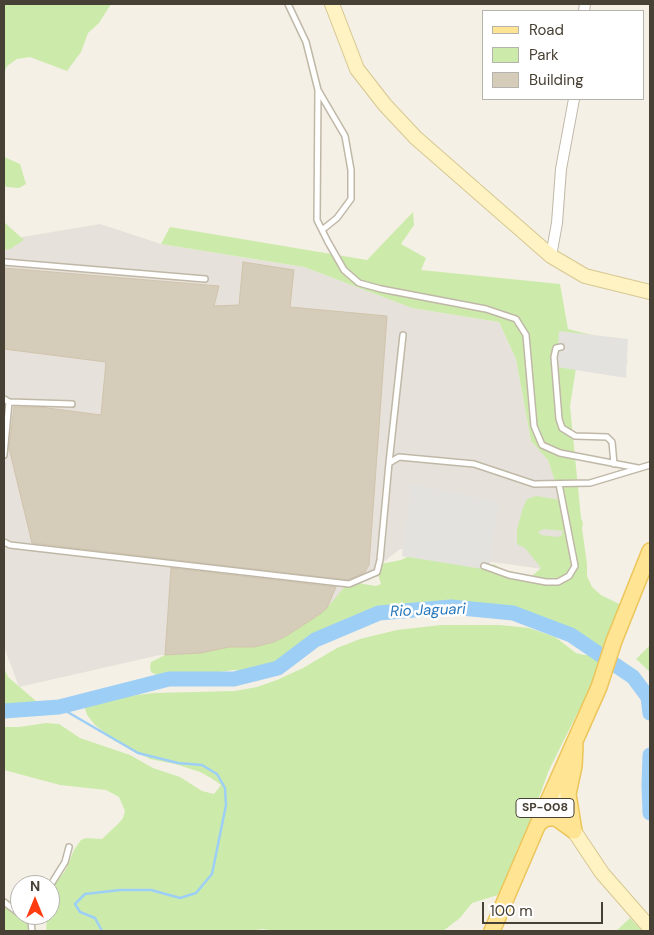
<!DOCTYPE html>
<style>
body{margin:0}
#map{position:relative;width:654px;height:935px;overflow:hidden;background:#f4f0e5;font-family:"DM Sans",sans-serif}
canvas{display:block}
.frame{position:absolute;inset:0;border:5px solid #474034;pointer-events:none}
.legend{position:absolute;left:482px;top:10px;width:162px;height:90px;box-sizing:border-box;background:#fff;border:1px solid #b5b3ae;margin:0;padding:6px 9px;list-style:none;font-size:15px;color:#474034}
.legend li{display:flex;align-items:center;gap:10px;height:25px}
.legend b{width:25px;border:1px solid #b5b3ae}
.north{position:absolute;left:10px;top:875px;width:50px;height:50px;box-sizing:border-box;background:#fff;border:1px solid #b5b3ae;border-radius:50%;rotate:0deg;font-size:14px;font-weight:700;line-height:20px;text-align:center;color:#474034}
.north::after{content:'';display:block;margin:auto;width:18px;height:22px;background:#ff3c11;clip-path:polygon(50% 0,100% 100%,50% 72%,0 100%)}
.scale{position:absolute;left:482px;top:902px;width:121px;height:22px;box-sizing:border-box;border:2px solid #474034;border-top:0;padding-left:6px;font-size:15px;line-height:18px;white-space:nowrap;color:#474034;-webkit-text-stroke:4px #fff;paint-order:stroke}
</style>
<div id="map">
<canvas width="654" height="935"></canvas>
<div class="frame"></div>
<ul class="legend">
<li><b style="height:6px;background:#ffe493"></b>Road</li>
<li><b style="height:14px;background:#ccebab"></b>Park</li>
<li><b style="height:14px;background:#d6ccba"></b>Building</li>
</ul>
<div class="north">N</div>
<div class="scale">100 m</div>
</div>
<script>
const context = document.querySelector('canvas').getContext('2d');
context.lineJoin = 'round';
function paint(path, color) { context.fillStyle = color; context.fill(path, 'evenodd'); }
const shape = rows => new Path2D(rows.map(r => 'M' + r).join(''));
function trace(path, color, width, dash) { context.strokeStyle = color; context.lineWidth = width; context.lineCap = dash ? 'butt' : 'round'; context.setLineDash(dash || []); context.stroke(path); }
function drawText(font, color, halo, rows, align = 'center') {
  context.font = font + ' "DM Sans",sans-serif'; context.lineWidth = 5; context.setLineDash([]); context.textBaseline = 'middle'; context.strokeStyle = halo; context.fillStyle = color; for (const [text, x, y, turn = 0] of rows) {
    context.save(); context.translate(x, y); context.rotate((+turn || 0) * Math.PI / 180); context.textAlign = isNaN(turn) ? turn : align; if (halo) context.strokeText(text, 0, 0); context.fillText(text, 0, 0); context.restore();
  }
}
const industrial = shape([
 [100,224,161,244,304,267,412,308,499,322,516,359,531,441,548,460,568,520,561,537,542,569,400,549,327,607,239,653,160,655,19,687,4,647,4,240]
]);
const green = shape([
 [4,4,111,4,99,23,88,33,81,52,67,71,30,57,17,59,7,66,4,73],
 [4,157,20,164,26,184,19,188,7,187,4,185],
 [413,212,414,225,401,244,426,258,421,270,560,284,568,329,612,340,628,362,576,368,570,406,581,518,583,523,582,528,587,564,587,576,592,587,601,595,621,605,613,633,590,688,549,770,527,830,517,850,508,887,498,895,472,903,460,918,443,931,276,931,262,929,248,931,46,931,47,915,50,915,50,885,48,885,57,881,65,871,74,850,81,840,86,838,102,839,119,823,123,818,125,811,119,797,106,790,60,785,4,770,4,727,19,727,46,723,59,724,80,738,130,755,153,768,180,777,202,791,214,794,221,785,211,778,200,772,175,764,150,759,115,741,95,725,87,715,84,705,129,696,154,693,235,691,257,687,277,680,303,668,337,648,360,639,397,630,441,625,500,625,529,628,555,637,576,653,584,655,592,655,593,652,578,632,526,612,511,609,481,607,462,603,435,601,394,605,340,621,299,654,279,669,272,672,233,670,173,679,160,677,151,672,150,667,151,662,165,655,201,653,229,647,254,647,274,642,288,635,320,614,333,601,346,585,357,583,376,586,381,584,377,571,381,564,401,560,417,552,491,567,494,564,508,574,532,576,541,568,525,548,517,544,517,529,523,508,527,499,536,496,561,500,548,460,531,441,516,359,499,322,412,308,304,267,161,244,170,227,367,260],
 [544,529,563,531,561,536,557,537,541,535,538,532],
 [4,222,24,240,10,249,4,250],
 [650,645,650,672,636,659],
 [4,668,8,677,36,701,23,709,4,710],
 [8,906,20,906,20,915,28,915,30,931,4,931,4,907],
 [630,918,642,931,616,931]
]);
const parking = shape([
 [559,331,628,339,626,378,557,367],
 [411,484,499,502,489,570,402,556]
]);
const stream = shape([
 [59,707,138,753,178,763,202,765,217,774,225,788,226,805,212,874,196,893,180,898,151,890,120,890,85,894,75,904,80,912,95,918,102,931]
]);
const river = shape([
 [4,711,59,707,169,679,234,679,278,668,315,640,379,613,451,607,513,613,571,635,633,677,648,697,650,713],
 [650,755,649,785,650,813]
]);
const building = shape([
 [243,262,294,270,290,307,387,316,369,565,365,572,348,580,32,543,9,448,14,407,40,407,101,415,106,362,4,349,4,268,219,286,214,306,239,305,243,262],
 [171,568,336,587,327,608,320,614,288,635,274,642,254,647,229,647,201,653,165,655,171,568]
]);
const lane = shape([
 [288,4,306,42,318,90,317,220,328,242,344,270,359,283,381,289,486,309,516,319,526,335,534,426,542,445,560,453,638,468],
 [318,90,345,136,351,170,351,199,337,218,322,230],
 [4,262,205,279],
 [403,335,389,463,399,457,474,464,534,484,590,483,650,465],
 [561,347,556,348,554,357,559,419,562,428,575,436,607,437,612,442,614,464],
 [4,399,9,402,72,404],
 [4,455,9,402],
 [4,542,10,545,349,584,377,572,380,560,389,463],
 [484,566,509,575,546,582,558,582,569,576,575,566,559,484],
 [50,886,65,862,69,847],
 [4,902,20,914],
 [22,915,31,922,32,931]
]);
const street = shape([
 [584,11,585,4],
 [551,256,557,223,561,169,574,99]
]);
const secondary = shape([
 [332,4,357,69,385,105,416,138,551,256,585,276,650,292],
 [553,790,574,831,602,873,650,928]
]);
const primary = shape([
 [538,824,546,818,556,818,574,831],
 [574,831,568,794,574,766,575,746],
 [492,931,538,824,599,687,614,641,650,551]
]);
const shields = [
 [545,808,58]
];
const shieldNames = [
 ["SP-008",545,808]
];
const waterNames = [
 ["Rio Jaguari",428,611,-2]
];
paint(industrial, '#e6e1da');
paint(green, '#ccebab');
paint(parking, '#e4e2de');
trace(stream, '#9dcef5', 2.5);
trace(river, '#9dcef5', 15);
paint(building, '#d6ccba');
trace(building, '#d1c4ac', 1);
trace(lane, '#c0b8a7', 8);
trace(street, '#c0b8a7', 12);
trace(secondary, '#d7c791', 16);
trace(primary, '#ecc55b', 18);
trace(lane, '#fff', 5);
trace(street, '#fff', 10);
trace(secondary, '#fff3c4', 14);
trace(primary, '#ffe493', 15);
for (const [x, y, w] of shields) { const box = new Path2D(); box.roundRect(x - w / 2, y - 9.5, w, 19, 4); context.fillStyle = '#fff'; context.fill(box); trace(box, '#474034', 1); }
drawText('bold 12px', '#474034', null, shieldNames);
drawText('italic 15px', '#2677ba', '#fff', waterNames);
</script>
